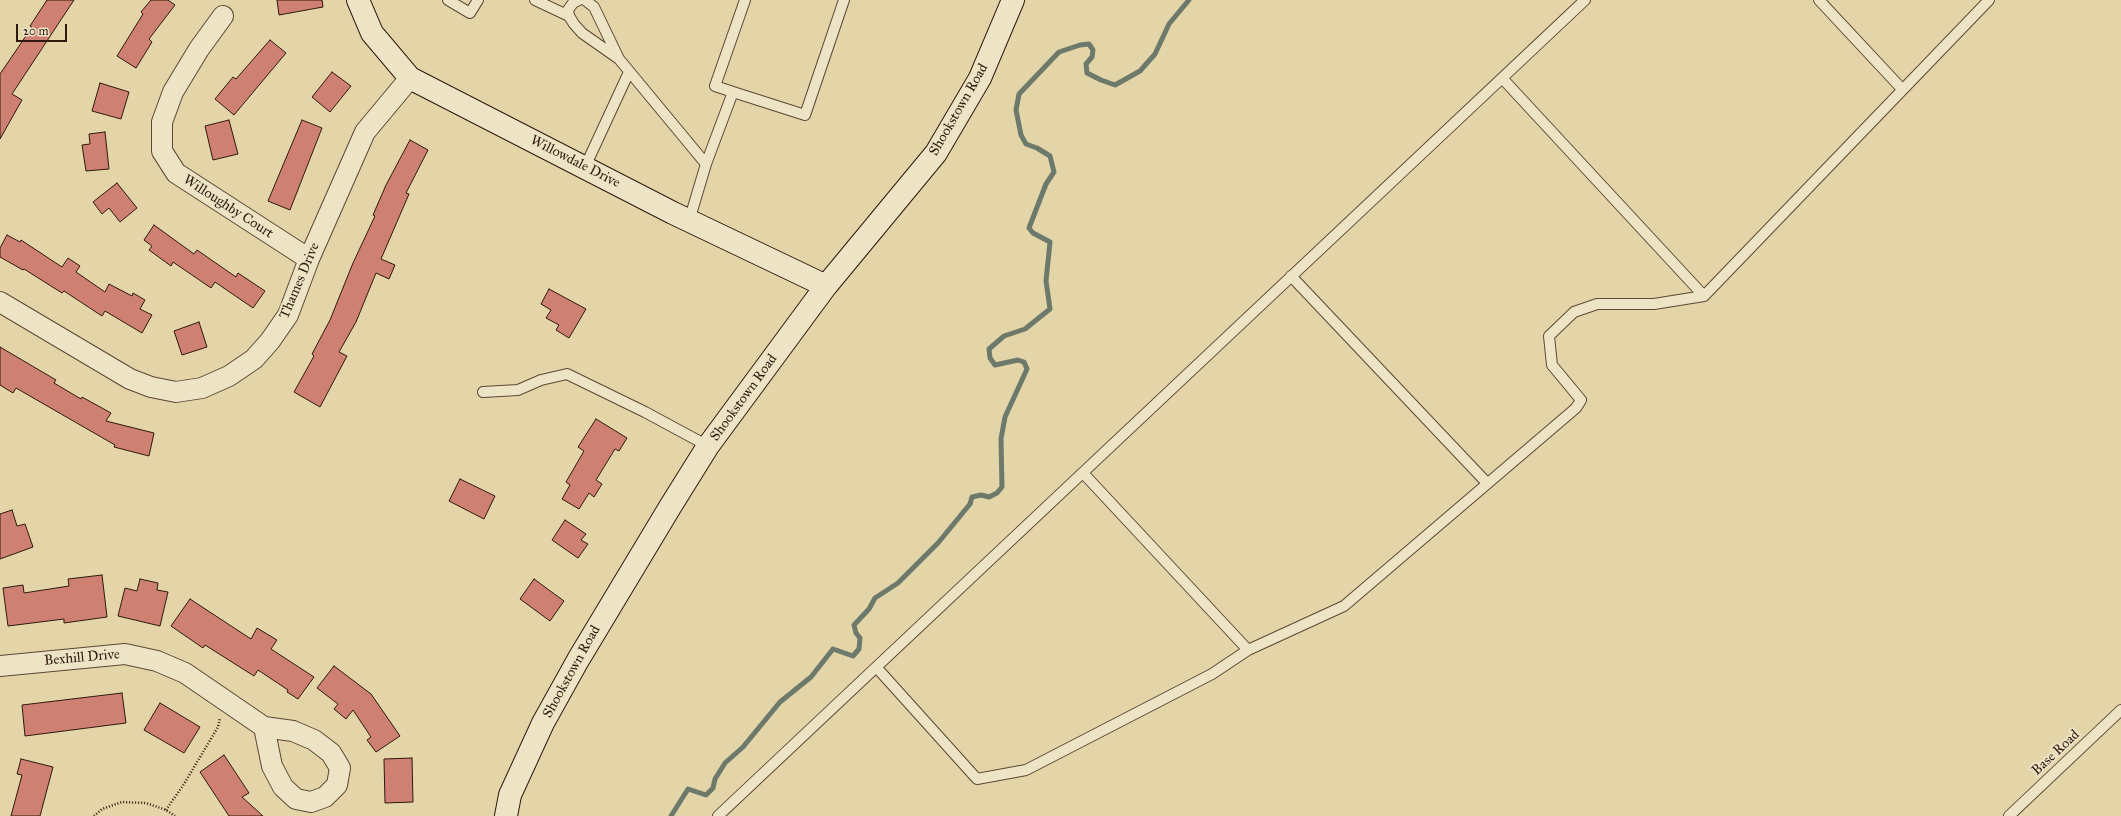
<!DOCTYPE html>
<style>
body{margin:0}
#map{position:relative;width:2121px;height:816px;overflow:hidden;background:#e3d5a8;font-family:"IM FELL Great Primer",serif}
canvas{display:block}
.scale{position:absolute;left:16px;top:24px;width:51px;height:18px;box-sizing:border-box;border:2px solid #2f180d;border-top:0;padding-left:5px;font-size:12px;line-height:14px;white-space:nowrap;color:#2f180d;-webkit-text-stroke:3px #ede4c6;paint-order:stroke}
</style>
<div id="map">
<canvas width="2121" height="816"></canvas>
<div class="scale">20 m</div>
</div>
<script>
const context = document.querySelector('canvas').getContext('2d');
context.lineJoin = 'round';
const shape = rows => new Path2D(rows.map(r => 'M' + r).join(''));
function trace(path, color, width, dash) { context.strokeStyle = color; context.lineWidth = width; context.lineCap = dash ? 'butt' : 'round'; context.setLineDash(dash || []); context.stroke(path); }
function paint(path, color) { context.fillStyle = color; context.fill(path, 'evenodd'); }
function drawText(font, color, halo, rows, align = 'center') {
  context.font = font + ' "IM FELL Great Primer",serif'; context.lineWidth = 4; context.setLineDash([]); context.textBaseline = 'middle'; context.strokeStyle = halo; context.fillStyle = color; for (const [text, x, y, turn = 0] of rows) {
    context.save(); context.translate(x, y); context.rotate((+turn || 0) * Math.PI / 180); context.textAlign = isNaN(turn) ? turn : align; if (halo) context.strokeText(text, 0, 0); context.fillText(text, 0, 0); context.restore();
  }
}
const stream = shape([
 [671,816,688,789,706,795,713,788,715,779,725,763,743,747,780,702,811,677,833,649,853,656,859,649,860,638,856,633,854,625,869,609,875,598,898,583,938,543,970,504,972,497,981,495,989,497,997,493,1002,487,1001,439,1005,417,1027,369,1024,362,1018,360,995,365,990,358,989,349,1004,336,1025,329,1050,309,1046,281,1050,242,1033,233,1029,228,1046,184,1054,172,1050,156,1037,148,1026,144,1021,135,1016,110,1019,94,1059,52,1080,45,1089,44,1093,50,1092,57,1086,64,1087,73,1101,80,1115,85,1140,71,1155,54,1169,24,1189,0]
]);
const building = shape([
 [47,0,74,0,12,94,22,100,0,139,0,74,32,27,30,26,47,0],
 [151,0,168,0,175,5,149,39,152,42,136,68,117,56,143,14,141,12,151,0],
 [277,0,322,0,323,7,279,15,277,0],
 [270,40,286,53,234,115,215,99,233,77,236,79,270,40],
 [332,72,351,86,330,112,312,97,332,72],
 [100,83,129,92,121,119,92,111,100,83],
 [229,120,238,154,213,160,205,126,229,120],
 [302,120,322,128,290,210,268,201,302,120],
 [105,132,109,169,86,171,82,145,90,144,89,134,105,132],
 [410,140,428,150,406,193,409,194,381,259,395,265,389,279,376,273,356,322,339,352,347,356,320,407,294,392,314,356,312,354,330,320,353,263,375,216,373,215,386,185,410,140],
 [117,183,137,208,120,222,109,208,102,214,93,202,117,183],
 [154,225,194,254,197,250,236,277,238,273,265,291,253,308,215,282,211,288,173,262,171,266,149,250,152,246,144,240,154,225],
 [7,235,20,242,21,240,62,267,68,258,80,266,76,272,105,292,109,284,132,296,133,293,145,300,140,309,152,315,142,333,105,311,102,316,64,291,62,293,24,269,23,270,0,257,0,248,7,235],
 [549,289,586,309,569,338,556,330,559,325,546,318,551,310,541,304,549,289],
 [199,322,207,347,182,355,174,331,199,322],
 [0,347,56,380,54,383,81,399,82,397,111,413,106,421,154,433,149,456,114,447,115,445,16,388,13,393,0,385,0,347],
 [596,419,627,438,619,451,615,449,596,480,602,484,594,497,589,493,579,509,562,499,570,485,566,482,584,451,578,447,596,419],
 [460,479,495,496,484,519,449,501,460,479],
 [12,510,17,526,25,524,33,547,0,559,0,514,12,510],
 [565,520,586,534,581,540,588,544,578,558,552,540,565,520],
 [102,575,107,617,64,623,64,619,8,626,3,588,23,585,24,593,69,586,68,579,102,575],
 [140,579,158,583,157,590,168,592,160,626,118,616,125,588,137,591,140,579],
 [534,579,564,601,550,621,520,599,534,579],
 [190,599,251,639,257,628,277,640,271,649,314,677,298,699,287,692,288,690,258,670,254,676,205,645,203,648,171,626,190,599],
 [334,666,371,694,400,736,376,752,367,740,371,737,353,710,346,719,334,709,338,704,317,688,334,666],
 [122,693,126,723,25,736,22,705,122,693],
 [160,703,200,727,184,753,144,730,160,703],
 [224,755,249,793,242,797,263,816,229,816,200,772,224,755],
 [412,758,413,802,385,803,384,759,412,758],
 [21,759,53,767,40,816,11,816,22,775,17,774,21,759]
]);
const path = shape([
 [166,810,184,784,218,727,220,718],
 [94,816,102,809,122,802,146,803,166,810,175,816]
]);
const lane = shape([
 [448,0,470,13,478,0],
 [535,0,569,16],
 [579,0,573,3,568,10,569,16,574,24,582,33,619,59,706,164,689,221],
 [585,0,594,7,619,59],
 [1819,0,1902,89],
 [1502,78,1704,296],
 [733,92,715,86,745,0],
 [706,164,733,92,805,115,844,0],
 [585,167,629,72],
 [1291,276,1487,483],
 [483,392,518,390,541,380,567,374,645,412,708,446],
 [1083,473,1248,650],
 [877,668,977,779,1026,770,1212,674,1248,650,1344,606,1576,408,1581,400,1552,365,1549,336,1574,312,1597,304,1654,304,1704,296,1989,0],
 [718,816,1585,0],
 [2009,816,2121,710]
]);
const street = shape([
 [223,16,199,49,173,92,162,122,162,151,176,173,309,259],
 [0,302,130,379,151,387,176,392,202,388,229,376,254,359,270,341,288,315,309,259,365,132,410,78],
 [0,666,125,654,157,661,185,673,264,727,293,731,314,740,331,753,340,768,337,785,325,797,311,802,296,799,283,787,272,766,264,727]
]);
const secondary = shape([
 [358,0,372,33,410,78,673,213,826,286],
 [506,816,510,795,543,723,578,660,670,507,708,446,826,286,936,153,980,78,1013,0]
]);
const streetNames = [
 ["Shookstown Road",959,110,-60],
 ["Willowdale Drive",575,162,27],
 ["Willoughby Court",228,207,33],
 ["Thames Drive",300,281,-67],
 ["Shookstown Road",744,398,-54],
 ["Bexhill Drive",82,658,-5],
 ["Shookstown Road",572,672,-61],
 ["Base Road",2056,753,-43]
];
trace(stream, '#6c796b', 5);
paint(building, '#ce8173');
trace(building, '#2f180d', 1);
trace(lane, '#5c4734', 12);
trace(street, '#5c4734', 22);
trace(secondary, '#2f180d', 24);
trace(path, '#2f180d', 2.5, [1, 2]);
trace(lane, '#ede4c6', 10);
trace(street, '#ede4c6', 20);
trace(secondary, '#ede4c6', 22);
drawText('14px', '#2f180d', '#ede4c6', streetNames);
</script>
